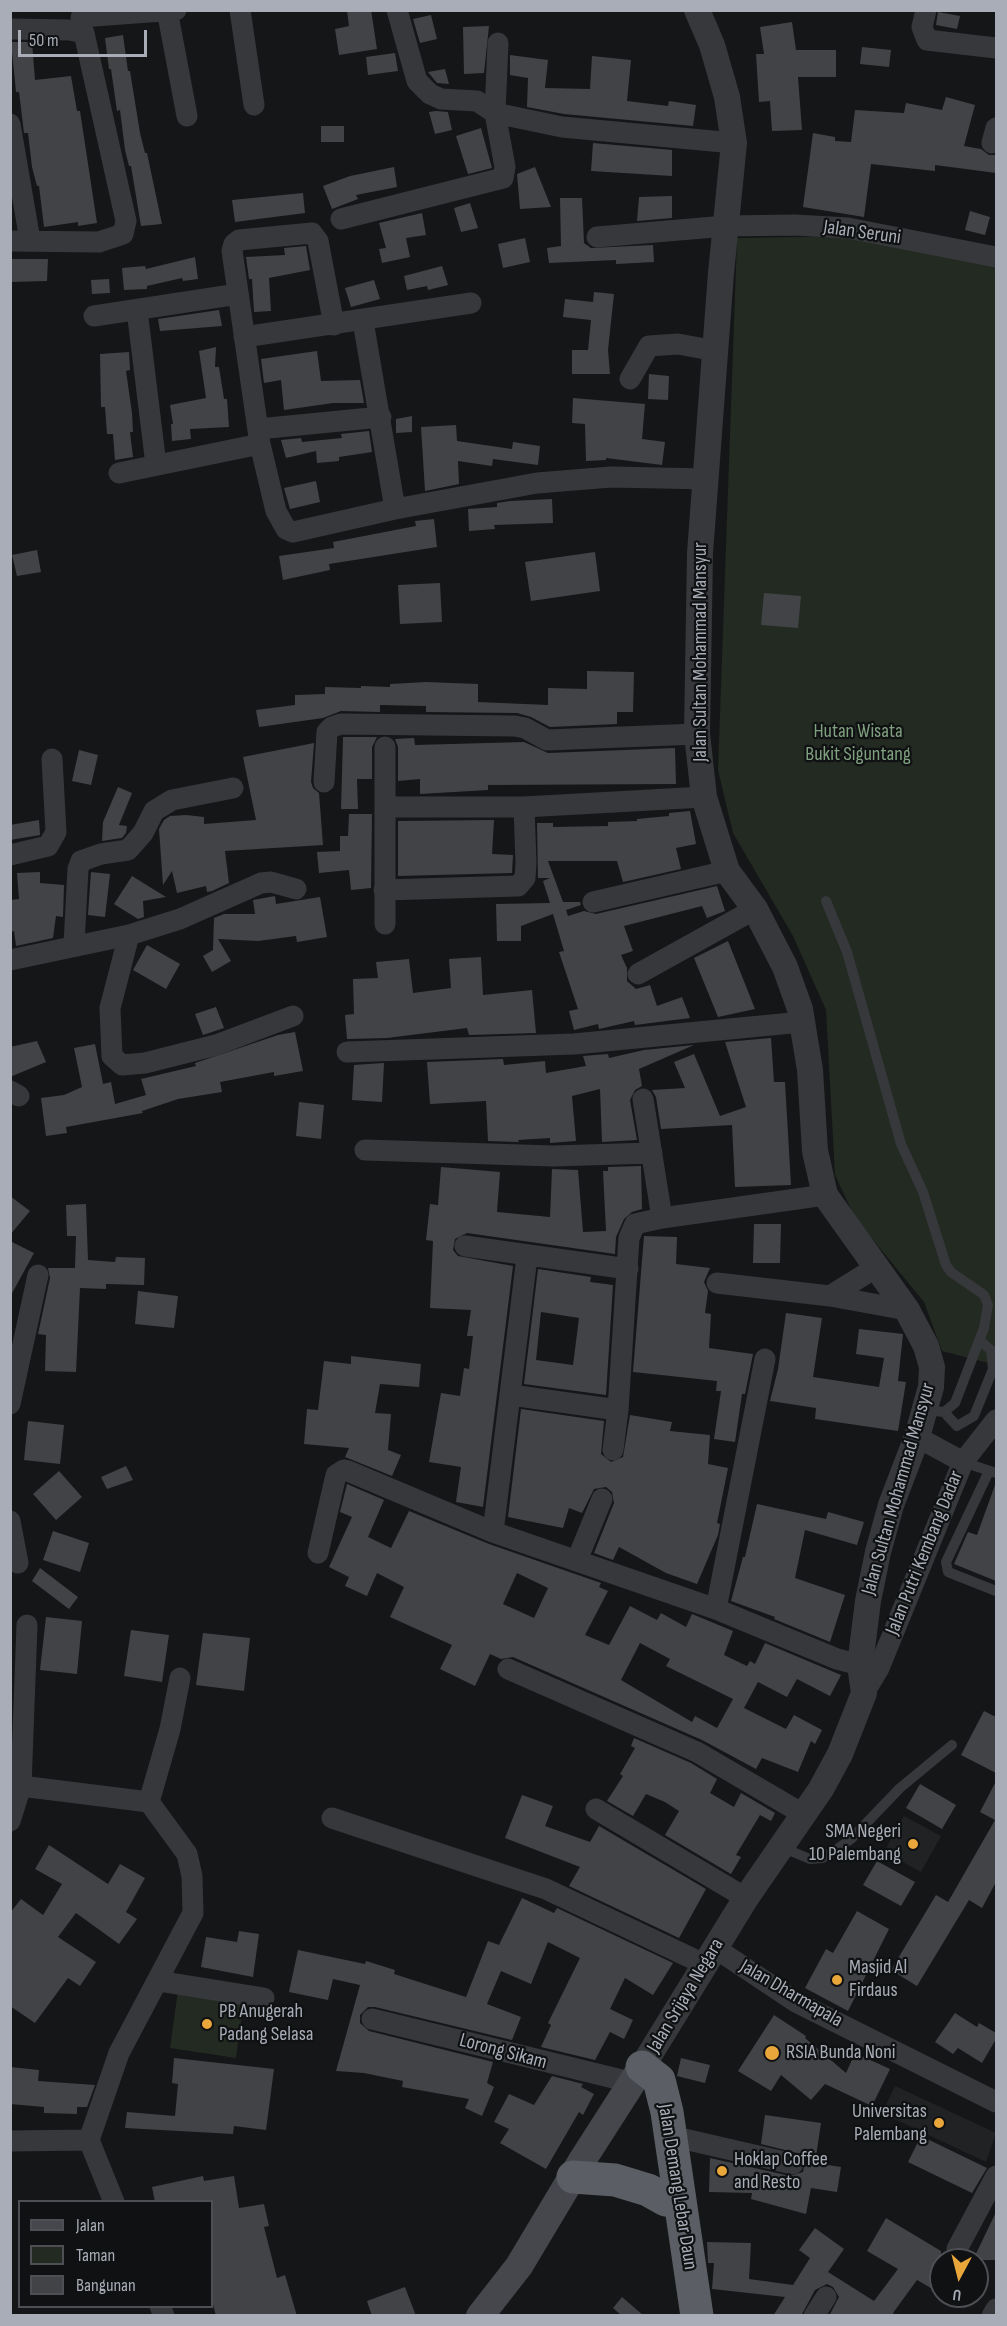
<!DOCTYPE html>
<style>
body{margin:0}
#map{position:relative;width:1007px;height:2326px;overflow:hidden;background:#151617;font-family:"Sofia Sans Condensed",sans-serif}
canvas{display:block}
.frame{position:absolute;inset:0;border:12px solid #a8adb7;pointer-events:none}
.legend{position:absolute;left:18px;top:2200px;width:195px;height:108px;box-sizing:border-box;background:#101112;border:2px solid #4d4f54;margin:0;padding:8px 10px;list-style:none;font-size:18px;color:#a8adb7}
.legend li{display:flex;align-items:center;gap:12px;height:30px}
.legend b{width:30px;border:2px solid #4d4f54}
.north{position:absolute;left:929px;top:2248px;width:60px;height:60px;box-sizing:border-box;background:#101112;border:2px solid #4d4f54;border-radius:50%;rotate:187deg;font-size:16px;font-weight:700;line-height:24px;text-align:center;color:#a8adb7}
.north::after{content:'';display:block;margin:auto;width:21px;height:27px;background:#e9a63b;clip-path:polygon(50% 0,100% 100%,50% 72%,0 100%)}
.scale{position:absolute;left:18px;top:30px;width:129px;height:27px;box-sizing:border-box;border:3px solid #a8adb7;border-top:0;padding-left:8px;font-size:18px;line-height:21px;white-space:nowrap;color:#a8adb7;-webkit-text-stroke:4px #101112;paint-order:stroke}
</style>
<div id="map">
<canvas width="1007" height="2326"></canvas>
<div class="frame"></div>
<ul class="legend">
<li><b style="height:8px;background:#45474c"></b>Jalan</li>
<li><b style="height:16px;background:#222a22"></b>Taman</li>
<li><b style="height:16px;background:#424347"></b>Bangunan</li>
</ul>
<div class="north">U</div>
<div class="scale">50 m</div>
</div>
<script>
const context = document.querySelector('canvas').getContext('2d');
context.lineJoin = 'round';
function paint(path, color) { context.fillStyle = color; context.fill(path, 'evenodd'); }
const shape = rows => new Path2D(rows.map(r => 'M' + r).join(''));
function trace(path, color, width, dash) { context.strokeStyle = color; context.lineWidth = width; context.lineCap = dash ? 'butt' : 'round'; context.setLineDash(dash || []); context.stroke(path); }
function drawText(font, color, halo, rows, align = 'center') {
  context.font = font + ' "Sofia Sans Condensed",sans-serif'; context.lineWidth = 4.5; context.setLineDash([]); context.textBaseline = 'middle'; context.strokeStyle = halo; context.fillStyle = color; for (const [text, x, y, turn = 0] of rows) {
    context.save(); context.translate(x, y); context.rotate((+turn || 0) * Math.PI / 180); context.textAlign = isNaN(turn) ? turn : align; if (halo) context.strokeText(text, 0, 0); context.fillText(text, 0, 0); context.restore();
  }
}
const built = shape([
 [904,1816,941,1836,921,1872,884,1852],
 [895,2086,996,2133,986,2162,882,2113]
]);
const green = shape([
 [866,236,996,264,996,1365,942,1351,924,1302,855,1218,835,1175,826,1010,793,936,733,833,718,770,737,238],
 [178,1990,244,1999,236,2058,170,2048]
]);
const building = shape([
 [347,10,371,10,377,49,339,55,335,29,349,26],
 [938,12,960,16,957,29,936,25],
 [431,15,437,39,420,43,413,19],
 [792,22,796,50,836,50,836,77,798,77,802,130,772,131,770,101,759,102,756,54,764,54,760,27],
 [489,26,484,73,464,74,463,27],
 [123,35,128,71,130,71,140,133,145,153,147,153,162,224,141,226,131,166,129,166,125,150,120,110,117,111,111,69,109,69,105,38],
 [11,42,32,42,35,80,71,76,77,111,80,111,97,223,78,226,78,222,44,227,39,186,37,186,32,167,28,133,24,133,19,92,16,92],
 [862,47,891,50,889,67,860,64],
 [395,53,398,71,368,75,366,57],
 [510,55,548,60,545,88,590,89,592,56,631,60,627,101,668,106,669,101,696,105,693,126,564,114,527,107,528,78,510,75],
 [445,69,449,84,437,83,428,72],
 [946,97,975,105,964,146,981,149,989,155,996,155,996,173,935,165,935,171,871,164,864,217,803,207,813,133,835,137,835,141,851,142,855,110,904,113,906,103,942,110],
 [436,111,448,112,452,130,435,134,429,112],
 [321,126,344,126,344,142,321,142],
 [481,128,492,168,468,174,456,136],
 [593,143,672,150,672,176,591,171],
 [394,167,397,187,356,195,358,199,332,209,323,186,350,176],
 [535,167,551,207,520,209,517,174],
 [303,193,305,213,235,222,232,200],
 [672,196,672,218,637,221,639,197],
 [560,198,582,198,584,243,591,248,653,245,654,262,616,264,616,260,549,263,547,248,561,246],
 [470,203,478,228,461,232,454,208],
 [970,211,990,217,985,235,965,230],
 [422,213,426,235,406,238,410,257,382,263,379,249,386,248,379,223],
 [525,238,530,262,503,268,498,244],
 [306,246,310,270,269,278,271,311,254,312,252,279,249,279,246,257,285,255,284,248],
 [195,257,198,279,183,281,182,278,147,286,147,289,124,290,122,268,145,266,146,269],
 [10,259,48,259,47,281,10,282],
 [442,266,448,285,428,290,427,286,407,290,404,276],
 [109,279,110,293,92,294,91,280],
 [374,280,380,299,351,307,345,288],
 [594,292,614,294,608,350,610,374,572,374,572,350,588,350,591,320,563,317,565,299,593,302],
 [219,310,222,326,160,331,158,319],
 [216,347,215,367,219,367,224,399,227,399,229,427,190,429,191,439,172,441,171,424,173,424,170,405,206,398,199,351],
 [317,351,321,381,360,380,364,403,333,403,284,410,281,380,264,383,261,359],
 [129,352,130,370,126,371,132,413,133,432,130,432,133,457,115,460,113,434,107,434,105,407,101,407,100,354],
 [649,374,669,376,668,400,648,399],
 [573,398,645,404,642,439,665,442,662,465,606,458,606,460,586,461,585,424,572,423],
 [412,416,412,432,396,433,396,419],
 [456,425,457,441,512,449,513,442,540,446,538,465,493,459,492,466,458,461,459,484,425,491,421,427],
 [369,431,372,452,339,457,339,461,317,463,316,451,286,458,281,440,301,438,302,442,342,438,341,434],
 [316,481,320,502,290,509,284,488],
 [552,499,553,523,494,525,495,529,469,531,468,509,497,507,497,503,510,501],
 [434,519,437,547,329,564,330,570,283,580,279,556,334,548,333,542,416,526,415,521],
 [37,550,41,572,17,576,12,555],
 [595,552,600,591,531,601,525,562],
 [440,583,442,622,400,624,398,585],
 [764,593,801,596,798,628,761,625],
 [587,671,634,672,633,712,617,712,617,724,550,727,531,717,517,713,426,712,426,706,380,705,380,712,341,711,323,718,259,727,256,710,295,705,295,695,325,694,325,687,361,688,361,686,390,687,390,684,426,682,478,684,478,702,548,705,548,688,587,689],
 [343,737,377,737,372,747,372,779,357,779,358,809,341,809],
 [414,738,415,745,524,742,548,753,675,748,676,784,488,785,488,790,420,794,420,779,398,781,398,747,395,739],
 [314,743,311,782,313,788,319,793,323,845,225,851,229,883,212,891,207,892,206,886,177,893,172,871,163,885,159,829,164,820,170,816,186,815,204,817,204,824,256,820,243,757],
 [79,750,98,755,91,785,72,781],
 [118,787,132,793,119,825,127,826,126,833,122,838,102,841,103,822],
 [690,811,696,844,676,848,681,869,623,882,617,861,548,861,563,902,580,902,581,905,566,910,568,916,584,911,596,914,717,886,725,911,707,918,702,906,624,926,633,951,621,955,627,968,627,981,636,989,650,985,657,1006,682,997,690,1018,635,1025,634,1021,599,1029,598,1024,574,1030,569,1011,578,1009,559,952,564,951,553,914,521,926,521,941,497,941,496,904,550,903,543,881,550,878,538,878,537,823,553,823,553,827,608,826,608,822,637,821,637,819,669,816,669,813],
 [349,814,372,814,371,888,351,890,349,870,319,873,317,852,340,851,340,836,348,836],
 [39,820,40,835,10,840,10,825],
 [494,820,492,854,513,855,512,873,398,876,398,821],
 [40,872,40,883,64,885,63,917,56,916,53,938,16,946,14,931,10,932,10,900,19,899,17,873],
 [91,872,110,874,105,917,88,915],
 [132,876,166,897,143,901,144,917,138,919,114,904],
 [275,896,276,904,320,897,327,937,297,942,296,936,258,941,218,939,231,961,212,972,203,956,213,950,214,918,224,914,255,914,253,900],
 [728,941,755,1009,718,1017,694,958],
 [147,945,180,964,166,989,133,970],
 [481,957,483,995,532,990,536,1033,469,1035,467,1028,387,1038,347,1039,345,1015,354,1014,353,979,378,978,376,962,409,959,413,993,451,988,449,959],
 [216,1007,224,1028,203,1035,195,1014],
 [295,1032,303,1071,274,1076,274,1072,220,1082,222,1092,178,1099,142,1111,143,1113,66,1127,67,1133,46,1136,41,1098,64,1095,82,1087,74,1048,95,1044,103,1084,111,1082,115,1104,146,1095,141,1079,196,1066,195,1063,278,1035],
 [771,1038,774,1082,785,1082,791,1185,735,1187,732,1125,661,1129,656,1097,652,1090,685,1088,674,1062,694,1054,720,1116,746,1107,725,1042],
 [37,1041,46,1062,10,1077,10,1047],
 [694,1045,639,1069,642,1086,635,1090,630,1100,637,1140,602,1142,600,1089,572,1096,576,1141,550,1143,550,1138,518,1140,519,1142,488,1141,486,1101,430,1104,427,1062,503,1059,504,1065,545,1061,546,1073,586,1066,583,1056,608,1054,609,1058,644,1050],
 [384,1063,382,1102,352,1100,354,1065],
 [299,1102,324,1105,321,1139,296,1136],
 [641,1166,642,1209,632,1212,624,1219,616,1237,615,1254,467,1233,455,1239,453,1250,458,1256,513,1266,483,1507,456,1502,461,1467,429,1462,441,1393,460,1396,464,1368,469,1369,473,1336,467,1336,471,1310,430,1308,433,1241,426,1240,430,1204,438,1205,441,1167,500,1172,497,1212,550,1217,552,1169,578,1170,583,1232,606,1231,603,1171,608,1171,608,1167],
 [10,1196,30,1211,10,1235],
 [86,1204,88,1260,115,1262,116,1257,145,1258,144,1285,106,1284,106,1289,80,1288,76,1372,45,1371,46,1335,38,1334,50,1278,48,1268,75,1268,76,1236,67,1236,66,1205],
 [754,1224,781,1224,780,1263,753,1263],
 [644,1236,677,1237,676,1264,710,1268,704,1282,708,1291,705,1313,711,1314,709,1348,753,1354,745,1394,742,1394,735,1442,714,1439,721,1391,716,1391,717,1381,633,1372],
 [10,1241,34,1253,10,1297],
 [538,1269,591,1277,590,1282,613,1285,606,1395,524,1384],
 [541,1312,579,1318,573,1365,536,1360],
 [138,1291,178,1296,174,1328,135,1324],
 [786,1313,822,1318,813,1377,879,1387,884,1358,856,1354,859,1329,903,1334,898,1381,906,1382,898,1431,815,1419,816,1408,770,1401,778,1369],
 [351,1356,421,1364,419,1387,380,1384,375,1413,391,1414,388,1450,401,1455,392,1476,345,1457,349,1448,304,1444,307,1409,318,1410,324,1361,351,1364],
 [521,1409,604,1421,601,1454,611,1462,623,1457,630,1415,672,1422,670,1431,710,1435,708,1464,728,1468,717,1523,720,1524,718,1535,697,1584,666,1573,619,1547,613,1560,594,1553,614,1503,612,1492,606,1487,594,1489,582,1513,569,1508,563,1528,508,1517],
 [28,1421,64,1425,60,1464,24,1460],
 [126,1466,133,1480,107,1489,101,1477],
 [59,1471,82,1497,56,1520,33,1494],
 [347,1484,384,1500,368,1537,391,1548,409,1511,489,1544,601,1583,599,1587,608,1591,585,1635,609,1645,630,1606,657,1620,661,1613,686,1627,692,1614,733,1631,724,1655,747,1666,750,1661,755,1664,765,1643,841,1675,830,1696,797,1679,787,1697,758,1682,744,1708,786,1729,794,1715,822,1730,815,1744,811,1741,798,1772,762,1758,756,1769,702,1740,513,1657,501,1659,490,1654,475,1686,440,1669,452,1645,390,1617,404,1587,377,1573,367,1596,345,1586,349,1577,329,1567,352,1517,340,1512],
 [517,1573,548,1588,534,1618,503,1604],
 [640,1643,670,1659,666,1666,733,1699,717,1728,695,1716,692,1722,621,1680],
 [995,1485,996,1486,996,1581,954,1564,968,1532,977,1535],
 [757,1504,826,1519,828,1512,864,1522,857,1545,805,1530,795,1578,845,1595,830,1642,774,1619,775,1617,731,1601,743,1557,745,1557],
 [53,1531,89,1543,80,1572,43,1560],
 [40,1568,78,1597,69,1609,32,1581],
 [46,1617,82,1621,77,1674,40,1670],
 [131,1630,169,1635,162,1682,124,1676],
 [203,1633,250,1638,244,1691,196,1685],
 [984,1711,996,1717,996,1773,961,1755],
 [634,1738,691,1763,717,1779,710,1793,734,1807,741,1793,775,1813,771,1821,760,1815,736,1855,741,1857,731,1874,665,1835,679,1811,665,1802,646,1794,633,1816,607,1801,623,1776,620,1774,635,1748,631,1746],
 [996,1781,996,1882,982,1908,969,1900,917,1986,891,1970,936,1895,948,1902,995,1820,980,1812],
 [920,1784,956,1805,942,1829,906,1808],
 [522,1795,553,1806,545,1826,590,1842,599,1826,706,1889,679,1938,569,1886,580,1867,505,1838],
 [49,1845,108,1884,120,1864,145,1878,126,1912,137,1919,119,1944,76,1913,58,1937,96,1962,80,1986,68,1978,35,2023,10,2006,10,1913,21,1899,43,1915,62,1884,35,1869],
 [877,1861,915,1882,901,1906,863,1885],
 [522,1898,554,1913,557,1908,673,1963,653,1995,625,1978,610,2009,633,2020,624,2039,610,2032,595,2060,541,2047,551,2025,548,2023,580,1958,548,1942,531,1984,501,1971,487,2004,521,2017,512,2040,375,2007,368,2007,360,2015,360,2023,369,2031,493,2062,487,2083,494,2087,482,2116,465,2108,469,2099,402,2087,403,2081,364,2073,336,2071,360,1985,333,1979,328,2000,289,1992,298,1950,365,1964,366,1961,395,1970,394,1974,466,1997,488,1941,499,1945],
 [857,1911,889,1929,848,2011,805,1988,826,1949,833,1953],
 [239,1931,259,1934,253,1977,201,1967,206,1937,237,1942],
 [955,2013,977,2027,979,2023,996,2033,996,2039,982,2063,958,2048,953,2054,935,2042],
 [774,2015,806,2036,805,2038,846,2073,855,2053,890,2069,872,2106,825,2084,811,2100,781,2075,771,2091,738,2071],
 [174,2058,274,2069,266,2130,234,2126,233,2134,125,2128,127,2112,175,2116,178,2084,172,2083],
 [681,2058,710,2065,705,2083,677,2076],
 [10,2067,39,2070,38,2081,95,2085,87,2107,77,2107,77,2114,44,2113,44,2107,10,2104],
 [552,2076,583,2084,581,2087,594,2094,583,2115,579,2112,546,2169,500,2143,509,2129,494,2122,509,2094,534,2105],
 [765,2115,821,2123,815,2163,841,2167,837,2192,811,2188,806,2214,751,2199,752,2193,709,2192,710,2158,790,2176,803,2172,805,2161,801,2154,761,2144],
 [921,2136,987,2168,972,2193,908,2162],
 [203,2176,204,2181,234,2176,239,2208,264,2204,269,2226,264,2227,277,2278,285,2275,297,2316,216,2316,212,2301,212,2202,155,2202,152,2187],
 [996,2212,996,2260,973,2260],
 [886,2218,941,2251,941,2294,917,2280,893,2313,897,2316,829,2316,839,2297,833,2287,827,2284,815,2290,801,2316,773,2316,785,2297,712,2289,714,2263,708,2263,707,2242,751,2243,749,2279,793,2285,810,2258,799,2250,815,2228,844,2249,828,2272,874,2301,898,2269,867,2251],
 [405,2287,416,2316,372,2316,367,2301],
 [622,2297,644,2316,622,2316,613,2308]
]);
const service = shape([
 [826,901,847,952,901,1144,923,1192,946,1265,951,1272,984,1295,988,1305,984,1328,955,1403,944,1412,925,1410],
 [944,1412,957,1426,974,1416,993,1369,991,1350,979,1340],
 [963,1462,996,1473],
 [989,1471,946,1562,948,1572,996,1591],
 [781,1847,810,1859,822,1858,833,1852,851,1839,900,1788,952,1745]
]);
const minor = shape([
 [167,10,187,116],
 [240,10,254,105],
 [397,10,417,81,430,94,441,99,477,101,495,113,562,127,734,143],
 [926,10,922,27,927,40,996,48],
 [81,17,176,10],
 [10,29,70,30,84,33,126,221,123,234,99,242,10,241],
 [10,124,30,240],
 [992,143,996,128],
 [341,219,503,178,505,167,495,113,498,43],
 [597,237,726,226,795,225,848,228,996,257],
 [137,310,156,465],
 [94,316,238,294],
 [363,321,395,509],
 [334,325,318,241,312,233,239,240,234,244,232,251,260,444,276,511,286,529,293,532,395,509,537,483,611,477,707,479],
 [244,337,471,303],
 [630,379,649,346,678,344,716,351],
 [258,429,381,417],
 [119,473,260,444],
 [324,782,327,732,332,727,341,724,515,726,525,728,547,740,697,734],
 [385,807,385,747],
 [10,855,48,846,56,832,52,759],
 [384,890,518,886,525,878,526,863,524,807],
 [593,902,727,871],
 [385,924,385,807,524,807,704,797],
 [129,935,180,919,261,883,271,882,296,889],
 [74,944,78,869,81,861,101,854,128,850,143,833,154,811,172,800,233,788],
 [10,960,129,935,110,1008,112,1056,122,1065,145,1063,216,1045,293,1016],
 [638,974,755,909],
 [347,1052,574,1044,802,1022],
 [10,1091,19,1096],
 [643,1099,662,1218],
 [365,1150,553,1156,652,1153],
 [465,1246,628,1269],
 [717,1283,830,1296,907,1310],
 [830,1296,875,1268],
 [511,1395,618,1410,629,1238,635,1224,662,1218,825,1195],
 [10,1404,38,1275],
 [917,1437,963,1462],
 [613,1450,618,1410],
 [10,1521,18,1563],
 [493,1532,527,1257],
 [318,1553,336,1475,344,1470,348,1471,493,1532,716,1609,837,1659,860,1665],
 [577,1560,602,1499],
 [716,1609,765,1359],
 [27,1625,21,1786,149,1802,187,1854,192,1876,193,1913,119,2053,89,2140,114,2202],
 [508,1669,697,1752,803,1814],
 [864,1693,879,1668,963,1462,996,1420],
 [149,1802,170,1729,180,1678],
 [596,1809,746,1898],
 [332,1818,546,1889,706,1965],
 [10,1821,21,1786],
 [715,1948,796,2002,996,2102],
 [158,1981,264,1998],
 [372,2019,634,2083],
 [671,2136,793,2164],
 [10,2141,89,2140],
 [957,2249,996,2176],
 [160,2306,164,2316],
 [814,2316,826,2297],
 [992,2316,996,2309]
]);
const tertiary = shape([
 [642,2067,746,1898,821,1789,840,1754,864,1693,860,1665,868,1601,878,1552,891,1505,917,1437,931,1387,932,1367,926,1346,907,1310,825,1195,815,1151,810,1070,800,1009,785,967,755,909,727,871,704,797,697,734,700,553,721,273,734,143,727,97,712,45,697,10]
]);
const secondary = shape([
 [480,2316,519,2266,583,2159,642,2067]
]);
const trunk = shape([
 [642,2067,659,2080,667,2112,697,2316],
 [573,2177,615,2180,648,2190,666,2200]
]);
const markers = [
 [913,1844,6,"#e9a63b"],
 [837,1980,6,"#e9a63b"],
 [207,2024,6,"#e9a63b"],
 [772,2053,8,"#e9a63b"],
 [939,2123,6,"#e9a63b"],
 [722,2171,6,"#e9a63b"]
];
const streetNames = [
 ["Jalan Seruni",862,233,8],
 ["Jalan Sultan Mohammad Mansyur",701,652,-90],
 ["Jalan Sultan Mohammad Mansyur",899,1489,-74],
 ["Jalan Putri Kembang Dadar",925,1553,-68],
 ["Jalan Dharmapala",791,1994,30],
 ["Jalan Srijaya Negara",686,1996,-59],
 ["Lorong Sikam",503,2052,15],
 ["Jalan Demang Lebar Daun",677,2187,81]
];
const parkNames = [
 ["Hutan Wisata",858,732],
 ["Bukit Siguntang",858,755]
];
const poiNames = [
 ["SMA Negeri",901,1832,"right"],
 ["10 Palembang",901,1855,"right"],
 ["Masjid Al",849,1968],
 ["Firdaus",849,1991],
 ["PB Anugerah",219,2012],
 ["Padang Selasa",219,2035],
 ["RSIA Bunda Noni",786,2053],
 ["Universitas",927,2112,"right"],
 ["Palembang",927,2135,"right"],
 ["Hoklap Coffee",734,2160],
 ["and Resto",734,2183]
];
paint(built, '#212224');
paint(green, '#222a22');
paint(building, '#424347');
trace(service, '#37383c', 10);
trace(minor, '#37383c', 21);
trace(tertiary, '#37383c', 26);
trace(secondary, '#45474c', 28);
trace(trunk, '#5b5e64', 33);
for (const [x, y, r, color] of markers) { const dot = new Path2D(); dot.arc(x, y, r, 0, 2 * Math.PI); context.fillStyle = color; context.fill(dot); trace(dot, '#101112', 2); }
drawText('20px', '#a8adb7', '#101112', streetNames);
drawText('20px', '#80a180', '#101112', parkNames);
drawText('20px', '#a8adb7', '#101112', poiNames, 'left');
</script>
